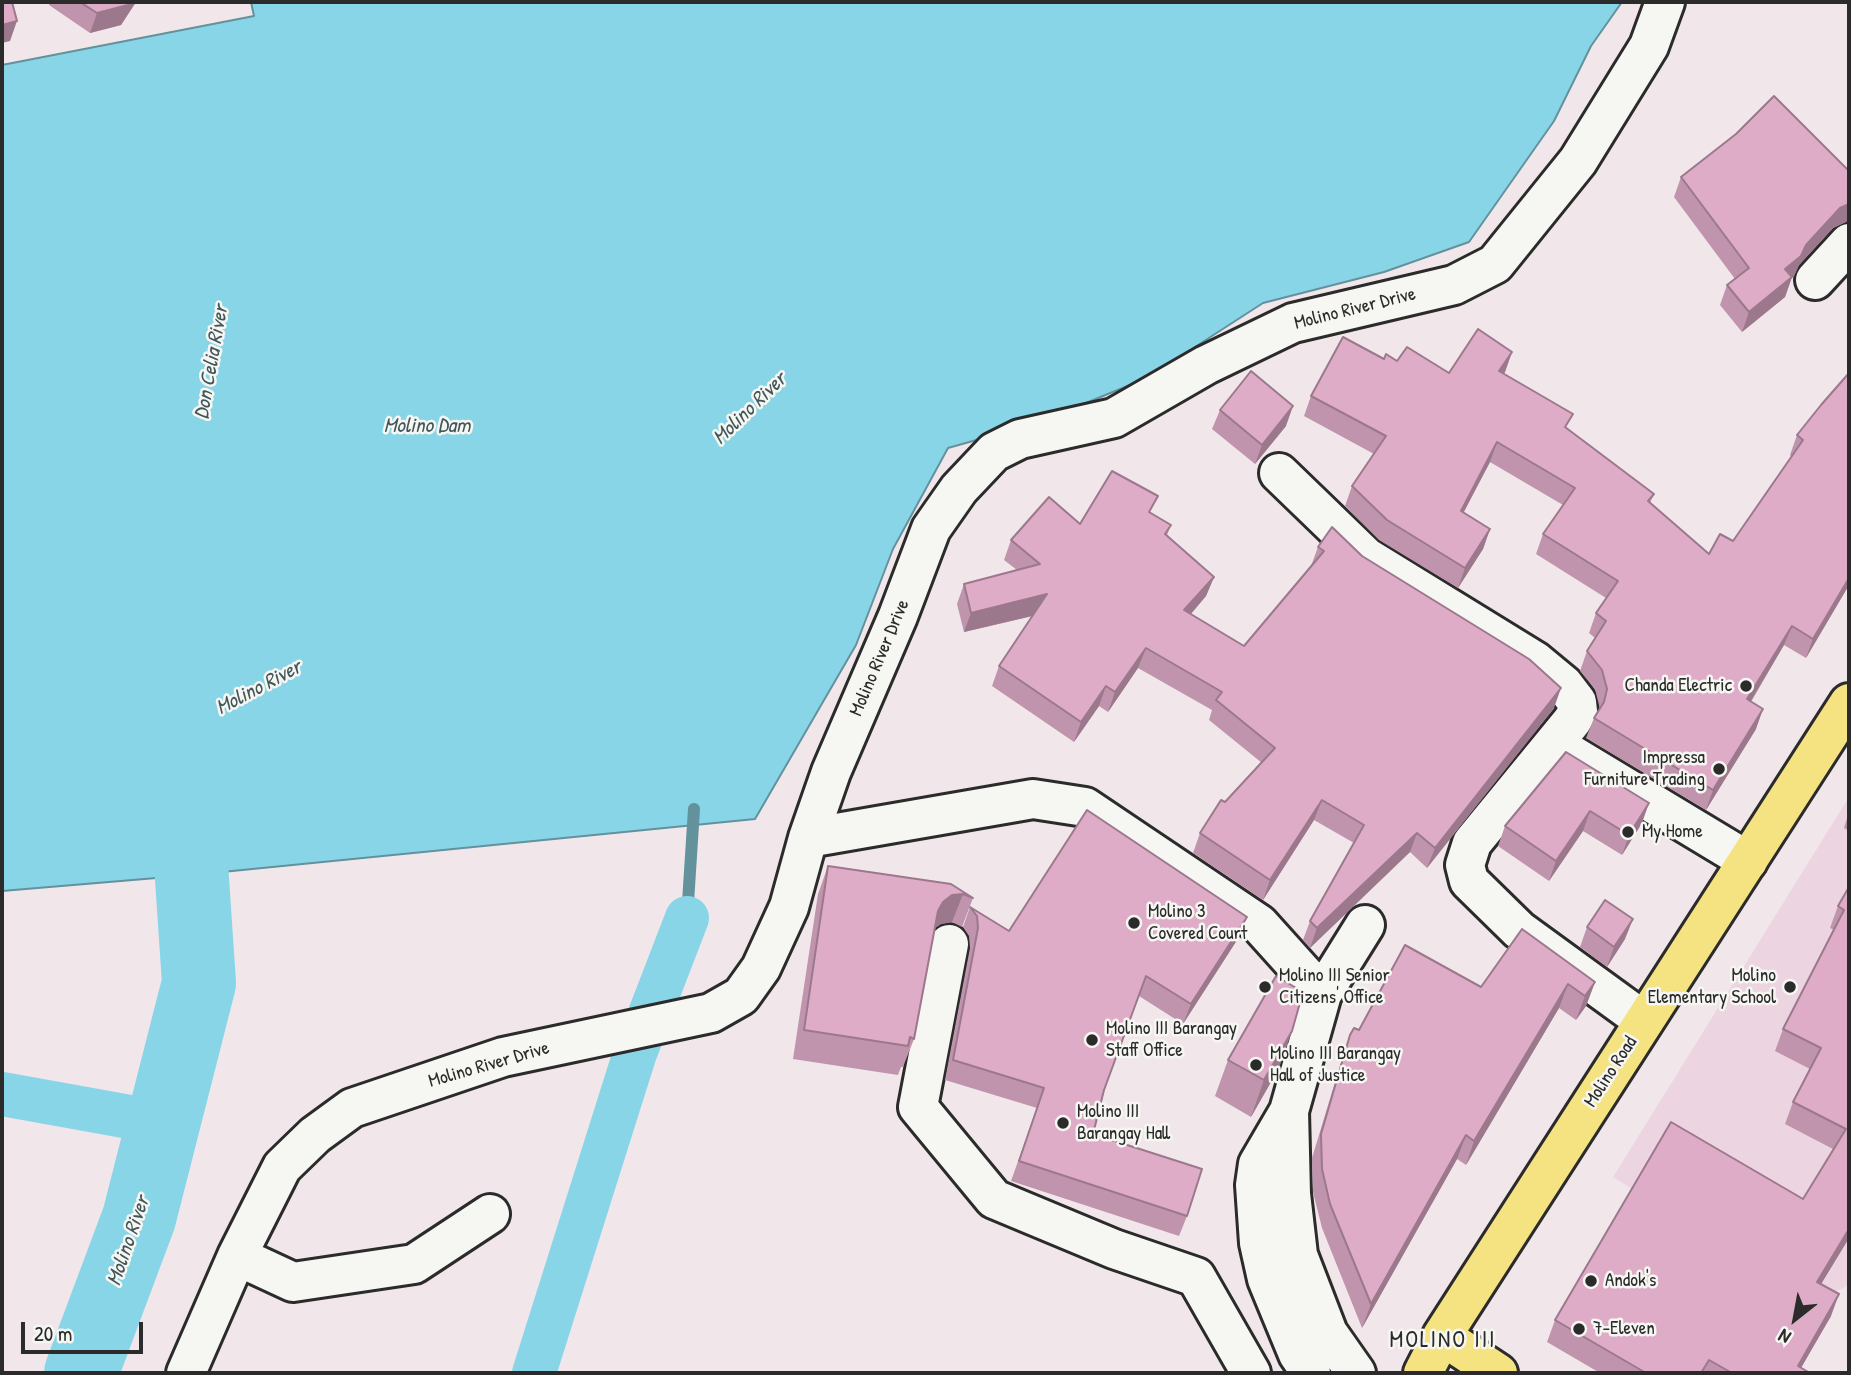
<!DOCTYPE html>
<style>
body{margin:0}
#map{position:relative;width:1851px;height:1375px;overflow:hidden;background:#f1e7ea;font-family:"Patrick Hand",sans-serif}
canvas{display:block}
.frame{position:absolute;inset:0;border:4px solid #2b2b2b;pointer-events:none}
.north{position:absolute;left:1760px;top:1284px;width:70px;height:70px;-webkit-text-stroke:5px #f6f6f2;paint-order:stroke;rotate:211deg;font-size:19px;font-weight:700;line-height:28px;text-align:center;color:#2b2b2b}
.north::after{content:'';display:block;margin:auto;width:24px;height:32px;background:#2b2b2b;clip-path:polygon(50% 0,100% 100%,50% 72%,0 100%)}
.scale{position:absolute;left:21px;top:1322px;width:122px;height:32px;box-sizing:border-box;border:4px solid #2b2b2b;border-top:0;padding-left:9px;font-size:21px;line-height:24px;white-space:nowrap;color:#2b2b2b;-webkit-text-stroke:5px #f6f6f2;paint-order:stroke}
</style>
<div id="map">
<canvas width="1851" height="1375"></canvas>
<div class="frame"></div>
<div class="north">N</div>
<div class="scale">20 m</div>
</div>
<script>
const context = document.querySelector('canvas').getContext('2d');
context.lineJoin = 'round';
function paint(path, color) { context.fillStyle = color; context.fill(path, 'evenodd'); }
const shape = rows => new Path2D(rows.map(r => 'M' + r).join(''));
function trace(path, color, width, dash) { context.strokeStyle = color; context.lineWidth = width; context.lineCap = dash ? 'butt' : 'round'; context.setLineDash(dash || []); context.stroke(path); }
function drawText(font, color, halo, rows, align = 'center') {
  context.font = font + ' "Patrick Hand",sans-serif'; context.lineWidth = 5; context.setLineDash([]); context.textBaseline = 'middle'; context.strokeStyle = halo; context.fillStyle = color; for (const [text, x, y, turn = 0] of rows) {
    context.save(); context.translate(x, y); context.rotate((+turn || 0) * Math.PI / 180); context.textAlign = isNaN(turn) ? turn : align; if (halo) context.strokeText(text, 0, 0); context.fillText(text, 0, 0); context.restore();
  }
}
const built = shape([
 [1849,797,1849,1285,1812,1303,1613,1177]
]);
const water = shape([
 [251,2,1622,2,1591,46,1554,121,1469,242,1384,272,1263,303,1147,378,1037,423,948,448,893,549,856,645,755,819,192,875,2,891,2,65,254,16,251,2]
]);
const stream = shape([
 [687,918,694,809]
]);
const canal = shape([
 [2,1094,163,1123],
 [534,1373,635,1053,687,918]
]);
const river = shape([
 [81,1373,139,1218,199,983,185,775]
]);
const minor = shape([
 [1815,280,1849,243],
 [1279,473,1366,557,1535,661,1564,685,1577,702,1578,711,1572,721,1472,843,1465,865,1469,881,1519,930,1644,1021],
 [1554,744,1748,861],
 [808,838,1033,799,1085,807,1259,924,1322,994],
 [949,944,918,1107,994,1199,1114,1249,1196,1277,1251,1373],
 [1289,1111,1291,1194,1298,1255,1328,1333,1356,1373],
 [237,1256,293,1282,414,1264,490,1214],
 [186,1373,237,1256,282,1167,315,1135,352,1108,503,1057,711,1013,741,996,761,968,789,907,808,838,831,772,898,616,931,529,959,489,994,452,1020,439,1114,418,1206,365,1293,323,1454,285,1495,264,1578,161,1649,46,1665,2],
 [1311,1373,1298,1354,1267,1279,1259,1243,1255,1185,1258,1164,1289,1111,1322,994,1365,925]
]);
const major = shape([
 [1442,1336,1498,1373],
 [1423,1373,1442,1336,1849,703]
]);
const wall = shape([
 [50,2,136,2,121,25,90,33,49,5],
 [1681,177,1846,222,1833,228,1799,265,1794,276,1792,277,1785,297,1742,332,1720,305,1727,285,1735,279,1674,197],
 [1512,352,1504,374,1567,429,1654,494,1650,503,1709,554,1733,541,1792,457,1790,455,1797,435,1821,405,1849,585,1806,658,1784,645,1751,702,1756,729,1706,810,1586,738,1594,718,1600,709,1595,689,1580,671,1587,651,1595,638,1589,633,1596,613,1606,598,1536,554,1543,534,1563,505,1490,462,1464,512,1490,529,1483,549,1458,588,1379,540,1345,506,1352,486,1374,454,1304,416,1311,396,1384,359,1397,361,1449,373],
 [1220,410,1286,426,1255,464,1212,429],
 [1151,513,1171,525,1167,535,1214,577,1206,596,1191,614,1244,646,1311,566,1318,547,1362,556,1554,708,1427,868,1410,852,1310,948,1303,940,1310,921,1354,843,1314,820,1263,900,1193,853,1200,833,1225,802,1262,763,1209,720,1212,710,1138,668,1108,712,1099,706,1074,742,992,686,999,666,1033,616,964,632,957,604,964,584,1017,570,1004,560,1011,540,1080,524],
 [1566,752,1642,823,1622,855,1583,831,1549,881,1498,846,1505,826],
 [1849,812,1849,831,1844,828],
 [828,866,951,884,973,898,962,927,952,922,941,924,935,928,914,1039,903,1067,901,1067,898,1075,793,1059,818,894],
 [1849,887,1849,1238,1821,1284,1831,1316,1801,1368,1810,1373,1600,1373,1547,1342,1555,1320,1803,1199,1833,1149,1785,1124,1793,1102,1810,1069,1775,1051,1783,1029,1834,930,1830,928,1838,906],
 [970,907,1009,931,1239,937,1183,1024,1139,996,1104,1090,1093,1134,1187,1216,1179,1236,1011,1181,1037,1108,945,1080,970,948,969,936,963,927],
 [1587,927,1625,939,1607,967,1580,947],
 [1595,982,1586,1006,1576,1020,1559,1008,1466,1165,1457,1159,1362,1328,1322,1228,1313,1192,1312,1158,1342,1059,1350,1035,1359,1030,1481,987],
 [1228,1060,1279,1068,1251,1117,1215,1096]
]);
const shadedWall = shape([
 [130,2,136,2,121,25,90,33,97,13],
 [17,21,10,41,2,43,2,25],
 [1849,204,1849,219,1846,222,1833,228,1799,265,1794,276,1792,277,1785,297,1742,332,1749,312,1785,269,1840,208],
 [1512,352,1505,372,1492,391,1499,371],
 [1293,406,1286,426,1255,464,1262,445],
 [1497,442,1490,462,1454,530,1461,511],
 [1490,529,1483,549,1458,588,1465,568],
 [1214,577,1206,596,1177,630,1184,610],
 [1849,578,1849,585,1806,658,1813,639],
 [1047,594,1040,614,964,632,971,613],
 [1792,626,1784,645,1740,719,1747,699],
 [1146,648,1138,668,1108,712,1115,692],
 [1106,686,1099,706,1074,742,1081,722],
 [1561,688,1554,708,1427,868,1435,848],
 [1763,709,1756,729,1706,810,1713,790],
 [1322,800,1314,820,1263,900,1270,880],
 [1649,803,1642,823,1622,855,1629,835],
 [1590,811,1583,831,1549,881,1556,861],
 [1417,833,1410,852,1310,948,1317,928],
 [963,894,952,922,941,924,932,930,938,911,943,902,952,895],
 [1247,917,1239,937,1183,1024,1191,1004],
 [1633,919,1625,939,1607,967,1614,947],
 [1595,982,1586,1006,1576,1020,1585,996],
 [1568,984,1559,1008,1466,1165,1474,1141],
 [1292,1031,1279,1068,1251,1117,1264,1080],
 [1466,1135,1457,1159,1362,1328,1371,1304],
 [1849,1229,1849,1238,1809,1304,1817,1282],
 [1839,1294,1831,1316,1798,1373,1798,1366]
]);
const building = shape([
 [2,2,12,2,17,21,2,25,2,2],
 [80,2,130,2,128,5,97,13,80,2],
 [1774,96,1849,171,1849,204,1840,208,1806,245,1801,256,1785,269,1792,277,1749,312,1727,285,1749,268,1681,177,1736,134,1774,96],
 [1478,329,1512,352,1499,371,1573,414,1565,427,1654,494,1648,501,1709,554,1720,534,1733,541,1803,440,1797,435,1821,405,1849,373,1849,578,1813,639,1792,626,1747,699,1763,709,1713,790,1594,718,1604,702,1607,689,1602,670,1587,651,1606,621,1596,613,1618,581,1543,534,1575,488,1497,442,1461,511,1490,529,1465,568,1387,520,1352,486,1386,436,1311,396,1343,337,1384,359,1386,354,1397,361,1407,347,1449,373,1478,329],
 [1251,371,1293,406,1262,445,1220,410,1251,371],
 [1112,471,1158,496,1149,512,1171,525,1165,534,1214,577,1184,610,1244,646,1324,551,1318,547,1332,527,1362,556,1529,659,1561,688,1435,848,1417,833,1317,928,1310,921,1364,825,1322,800,1270,880,1200,833,1221,800,1225,802,1275,748,1216,700,1222,692,1146,648,1115,692,1106,686,1081,722,999,666,1047,594,971,613,964,584,1040,564,1011,540,1049,497,1080,524,1112,471],
 [1566,752,1649,803,1629,835,1590,811,1556,861,1505,826,1566,752],
 [1087,810,1247,917,1191,1004,1146,976,1104,1090,1093,1134,1202,1169,1187,1216,1019,1161,1044,1088,953,1060,978,928,977,916,970,907,1009,931,1087,810],
 [828,866,951,884,973,898,963,894,952,895,943,902,938,911,914,1039,910,1037,908,1046,804,1030,828,866],
 [1849,887,1849,1229,1817,1282,1839,1294,1798,1366,1810,1373,1732,1373,1709,1360,1701,1373,1646,1373,1555,1320,1671,1122,1803,1199,1846,1129,1793,1102,1821,1048,1783,1029,1844,910,1838,906,1849,887],
 [1605,900,1633,919,1614,947,1587,927,1605,900],
 [1522,929,1595,982,1585,996,1568,984,1474,1141,1466,1135,1371,1304,1330,1204,1322,1169,1321,1134,1350,1035,1354,1028,1359,1030,1405,945,1481,987,1522,929],
 [1276,976,1303,992,1292,1031,1264,1080,1228,1060,1276,976]
]);
const markers = [
 [1746,686,7,"#2b2b2b"],
 [1719,769,7,"#2b2b2b"],
 [1628,832,7,"#2b2b2b"],
 [1134,923,7,"#2b2b2b"],
 [1265,987,7,"#2b2b2b"],
 [1790,987,7,"#2b2b2b"],
 [1092,1040,7,"#2b2b2b"],
 [1256,1065,7,"#2b2b2b"],
 [1063,1123,7,"#2b2b2b"],
 [1591,1281,7,"#2b2b2b"],
 [1579,1329,7,"#2b2b2b"]
];
const streetNames = [
 ["Molino River Drive",1355,309,-14],
 ["Molino River Drive",880,658,-67],
 ["Molino River Drive",489,1065,-16],
 ["Molino Road",1611,1072,-57]
];
const poiNames = [
 ["Chanda Electric",1732,686,"right"],
 ["Impressa",1705,758,"right"],
 ["Furniture Trading",1705,780,"right"],
 ["My Home",1642,832],
 ["Molino 3",1148,912],
 ["Covered Court",1148,934],
 ["Molino III Senior",1279,976],
 ["Citizens' Office",1279,998],
 ["Molino",1776,976,"right"],
 ["Elementary School",1776,998,"right"],
 ["Molino III Barangay",1106,1029],
 ["Staff Office",1106,1051],
 ["Molino III Barangay",1270,1054],
 ["Hall of Justice",1270,1076],
 ["Molino III",1077,1112],
 ["Barangay Hall",1077,1134],
 ["Andok's",1605,1281],
 ["7-Eleven",1593,1329]
];
const waterNames = [
 ["Don Celia River",212,362,-80],
 ["Molino River",750,409,-44],
 ["Molino Dam",427,426],
 ["Molino River",259,688,-28],
 ["Molino River",129,1241,-71]
];
const quarterNames = [
 ["MOLINO III",1443,1341]
];
paint(built, '#ecd5e0');
paint(water, '#89d5e8');
trace(water, '#63919c', 2);
trace(stream, '#63919c', 12);
trace(canal, '#89d5e8', 44);
trace(river, '#89d5e8', 74);
trace(minor, '#2b2b2b', 44);
trace(major, '#2b2b2b', 44);
trace(minor, '#f6f6f2', 38);
trace(major, '#f5e382', 38);
paint(wall, '#c094ac');
paint(shadedWall, '#9c788c');
paint(building, '#dfacc8');
trace(building, '#9c788c', 2);
for (const [x, y, r, color] of markers) { const dot = new Path2D(); dot.arc(x, y, r, 0, 2 * Math.PI); context.fillStyle = color; context.fill(dot); trace(dot, '#f6f6f2', 2.5); }
drawText('19px', '#2b2b2b', '#f6f6f2', streetNames);
drawText('19px', '#2b2b2b', '#f6f6f2', poiNames, 'left');
drawText('italic 21px', '#42565a', '#f6f6f2', waterNames);
context.letterSpacing = '2px';
drawText('23px', '#2b2b2b', '#f6f6f2', quarterNames);
context.letterSpacing = '0px';
</script>
